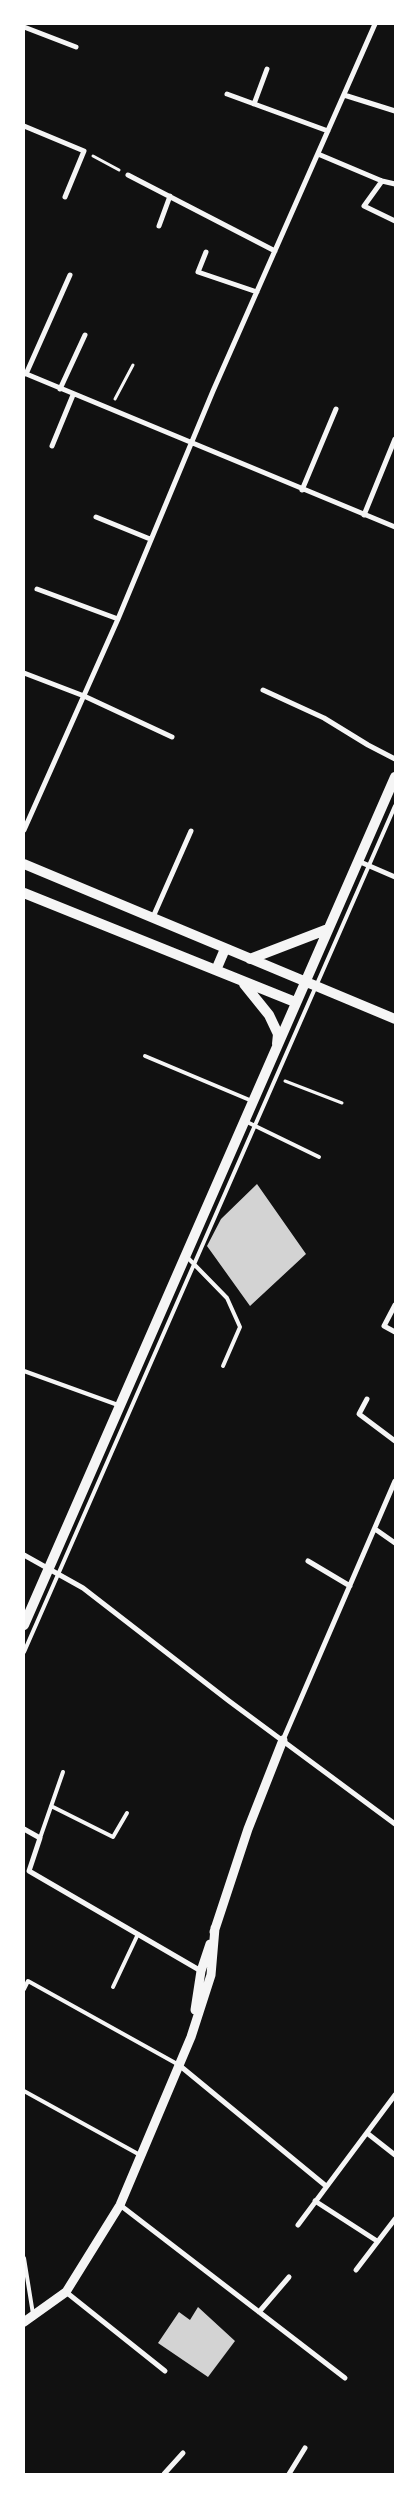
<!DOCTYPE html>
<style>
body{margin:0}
#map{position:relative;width:419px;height:2498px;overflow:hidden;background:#111;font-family:"Fira Sans",sans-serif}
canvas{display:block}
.frame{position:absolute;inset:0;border:25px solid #fff;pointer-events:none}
</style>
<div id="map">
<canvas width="419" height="2498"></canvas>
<div class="frame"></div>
</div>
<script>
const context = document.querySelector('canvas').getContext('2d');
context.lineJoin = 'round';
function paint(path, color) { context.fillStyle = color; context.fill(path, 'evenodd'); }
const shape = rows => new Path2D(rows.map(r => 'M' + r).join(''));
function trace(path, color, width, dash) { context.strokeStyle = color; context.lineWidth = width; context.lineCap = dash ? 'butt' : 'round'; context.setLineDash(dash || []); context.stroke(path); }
const building = shape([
 [257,1184,306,1254,250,1306,207,1246,221,1219],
 [198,2307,235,2341,208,2377,158,2343,179,2312,190,2320]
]);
const path = shape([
 [93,156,119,170],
 [115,399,133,365],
 [285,1081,342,1103]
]);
const service = shape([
 [145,1056,252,1101],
 [245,1121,319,1157],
 [187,1257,227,1298,240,1327,223,1366],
 [24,1371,118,1405],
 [24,1652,395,806],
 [51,1806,113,1837,127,1813],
 [40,1838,63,1772],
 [113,1987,138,1934],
 [24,1989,28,1981,179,2065],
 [24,2091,140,2155],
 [24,2258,33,2314]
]);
const minor = shape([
 [24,27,76,47],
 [227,94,328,131],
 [344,95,395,111],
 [254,104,267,69],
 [24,126,84,151,65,197],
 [318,154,382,181,395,184],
 [128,175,275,251],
 [382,181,364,206,395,221],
 [159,226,170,196],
 [206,252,198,272,257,292],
 [24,373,395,527],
 [26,374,70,275],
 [60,389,85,335],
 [52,446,73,395],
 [302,490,336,409],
 [364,515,395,439],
 [96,517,150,539],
 [37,589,118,619],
 [24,673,84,696,172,737],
 [263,690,324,718,368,745,395,759],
 [24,830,118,619,213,391,375,24],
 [358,861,395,877],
 [153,917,191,831],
 [395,1305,384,1326,395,1332],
 [367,1399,359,1414,395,1441],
 [375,1529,395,1543],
 [24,1555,83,1588,229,1701,395,1824],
 [308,1561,350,1586],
 [283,1740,395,1481],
 [24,1829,40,1838,29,1871,201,1971],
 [179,2065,326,2186],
 [367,2133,395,2155],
 [315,2201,377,2241],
 [120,2205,345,2378],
 [298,2225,395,2095],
 [356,2270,395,2219],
 [66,2292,165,2371],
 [259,2312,289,2277],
 [164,2474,183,2453],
 [289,2474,305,2448]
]);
const tertiary = shape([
 [214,1932,248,1829,283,1740],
 [195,2010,201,1971,210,1944],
 [24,2322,66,2292,120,2205,191,2037,211,1975,215,1928]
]);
const secondary = shape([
 [24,864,395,1019],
 [24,893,295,1002],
 [250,959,328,929],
 [216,970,225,949],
 [244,984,269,1015,278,1034,277,1044],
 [24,1625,395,777]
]);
paint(building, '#d3d3d3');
trace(path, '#f5f5f5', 3);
trace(service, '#f5f5f5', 4);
trace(minor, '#f5f5f5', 5);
trace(tertiary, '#f5f5f5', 9);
trace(secondary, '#f5f5f5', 10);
</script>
